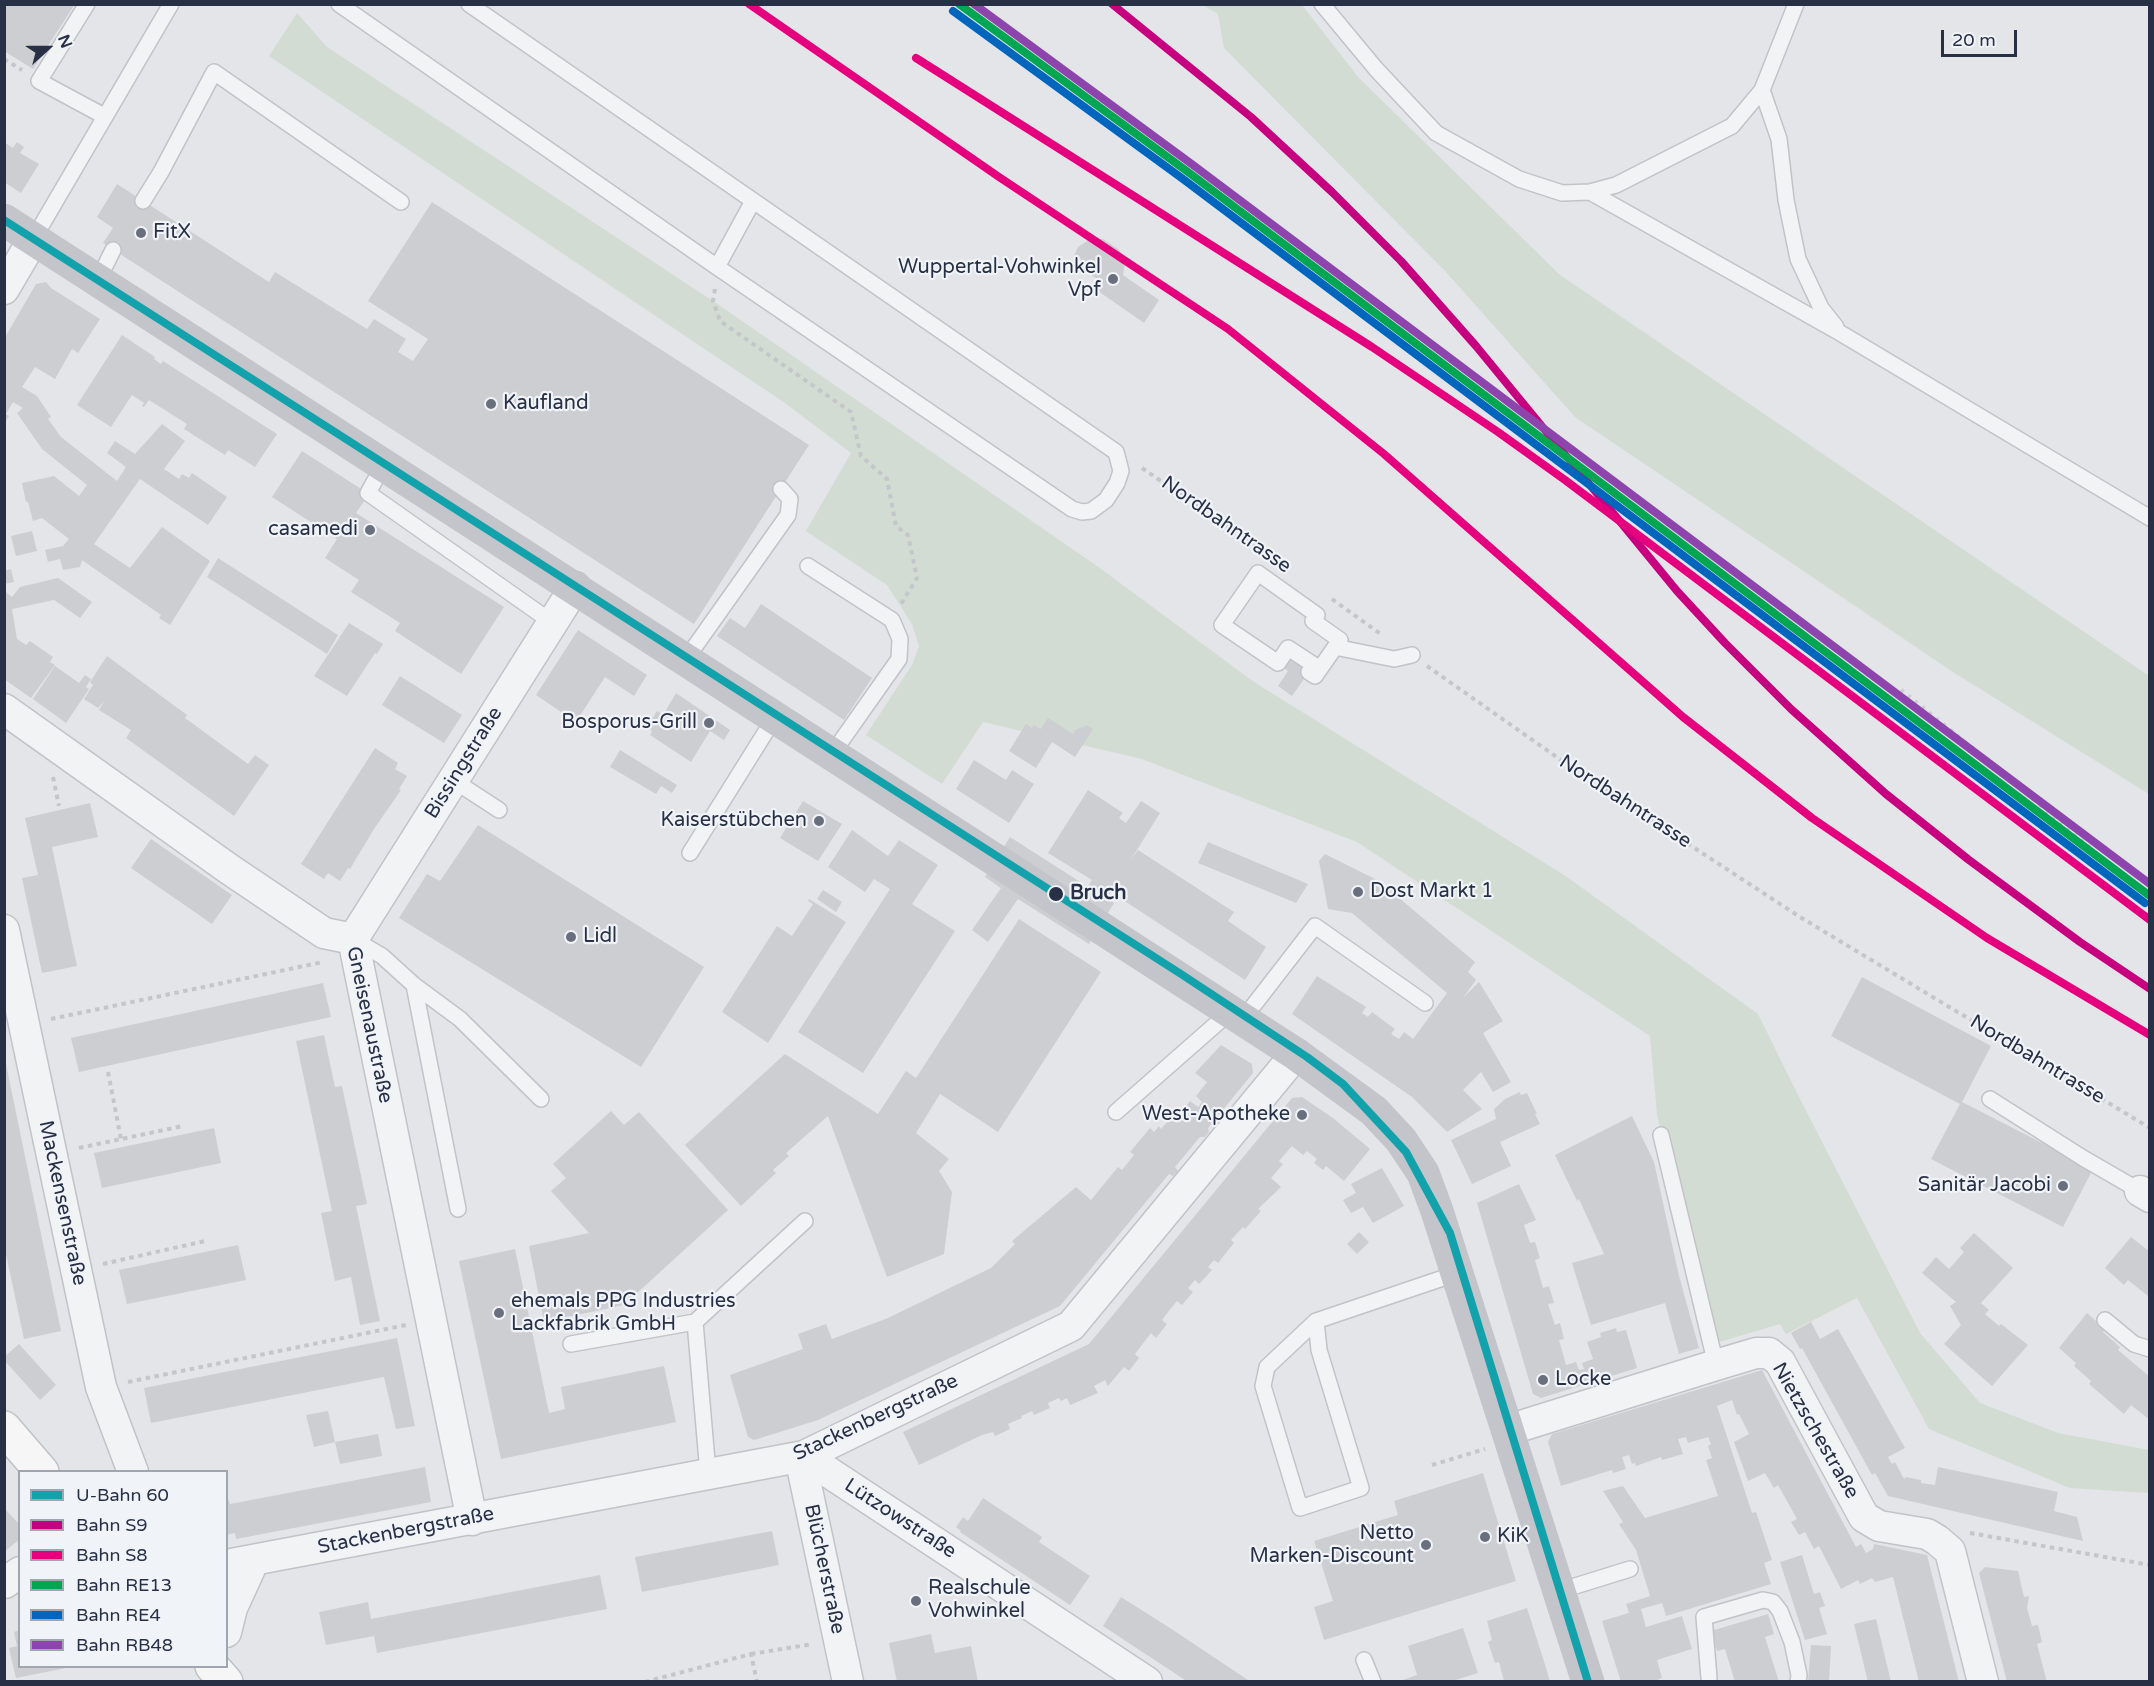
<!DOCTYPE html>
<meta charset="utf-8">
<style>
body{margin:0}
#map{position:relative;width:2154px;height:1686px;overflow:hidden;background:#e3e5e8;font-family:"Varela Round",sans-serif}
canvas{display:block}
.frame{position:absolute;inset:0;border:6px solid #273044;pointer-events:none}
.legend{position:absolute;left:18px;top:1470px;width:210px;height:198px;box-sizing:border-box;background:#f0f3f8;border:2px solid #a0a5b0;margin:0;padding:8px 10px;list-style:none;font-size:18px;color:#273044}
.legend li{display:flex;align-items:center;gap:12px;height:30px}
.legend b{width:30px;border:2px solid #a0a5b0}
.north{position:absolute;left:18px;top:18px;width:60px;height:60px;-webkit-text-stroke:4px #f0f3f8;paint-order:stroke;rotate:69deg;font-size:16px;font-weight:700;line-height:24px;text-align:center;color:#273044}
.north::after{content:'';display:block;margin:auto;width:21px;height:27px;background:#273044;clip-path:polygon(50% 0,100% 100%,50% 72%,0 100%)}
.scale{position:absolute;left:1941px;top:30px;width:76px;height:27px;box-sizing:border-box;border:3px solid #273044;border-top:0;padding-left:8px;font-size:18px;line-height:21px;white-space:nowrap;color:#273044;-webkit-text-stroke:4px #f0f3f8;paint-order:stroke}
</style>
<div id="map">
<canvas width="2154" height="1686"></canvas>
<div class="frame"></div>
<ul class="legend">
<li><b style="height:8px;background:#12a2ab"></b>U-Bahn 60</li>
<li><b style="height:8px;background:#c7007f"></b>Bahn S9</li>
<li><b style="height:8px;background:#e5007d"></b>Bahn S8</li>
<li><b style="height:8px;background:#00a651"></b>Bahn RE13</li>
<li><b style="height:8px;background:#0065bd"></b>Bahn RE4</li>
<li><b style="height:8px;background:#8e44ad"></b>Bahn RB48</li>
</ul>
<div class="north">N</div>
<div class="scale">20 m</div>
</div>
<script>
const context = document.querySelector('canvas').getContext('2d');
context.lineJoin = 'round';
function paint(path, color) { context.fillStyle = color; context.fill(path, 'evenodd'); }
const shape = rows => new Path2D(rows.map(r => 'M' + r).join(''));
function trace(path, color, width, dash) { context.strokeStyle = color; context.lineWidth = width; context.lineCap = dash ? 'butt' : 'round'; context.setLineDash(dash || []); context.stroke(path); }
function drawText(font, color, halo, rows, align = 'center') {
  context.font = font + ' "Varela Round",sans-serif'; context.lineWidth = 4.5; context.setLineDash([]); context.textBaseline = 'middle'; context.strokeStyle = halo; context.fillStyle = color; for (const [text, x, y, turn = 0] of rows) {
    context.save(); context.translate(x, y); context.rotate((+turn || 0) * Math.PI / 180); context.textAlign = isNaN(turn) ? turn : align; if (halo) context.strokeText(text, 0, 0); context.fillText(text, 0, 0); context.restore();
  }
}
const green = shape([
 [1203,5,1302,5,1359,78,1560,275,2149,676,2149,794,1953,672,1575,417,1446,272,1224,48,1218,14],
 [297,13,327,47,713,301,1097,566,1254,682,1564,875,1758,1014,1797,1093,1920,1333,1980,1403,2058,1433,2149,1450,2149,1493,2070,1488,1929,1429,1857,1298,1786,1334,1780,1324,1706,1346,1657,1114,1650,1036,1357,842,1142,759,983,722,942,784,866,735,912,665,919,646,912,624,887,585,806,531,851,453,785,403,269,56]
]);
const building = shape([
 [4,4,75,4,33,69,4,51],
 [4,142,13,148,17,142,24,147,20,153,39,164,21,193,4,182],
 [117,184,269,282,275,272,367,329,374,319,406,339,398,352,413,361,428,339,368,301,432,202,809,445,694,624,103,243,113,228,97,217],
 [1095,239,1103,239,1118,249,1123,255,1125,262,1123,275,1159,300,1144,323,1098,291,1103,283,1078,266,1081,259,1074,256,1078,247,1087,241],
 [46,282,51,288,100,319,78,353,72,349,55,379,35,367,22,387,37,396,51,417,48,419,61,437,117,481,126,467,107,453,115,441,135,454,162,424,185,441,164,469,179,479,182,474,189,478,192,473,227,497,208,525,140,479,94,544,130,568,162,527,210,561,170,625,159,618,161,615,82,560,80,567,63,570,60,559,48,562,45,550,63,546,69,539,42,518,33,521,28,502,26,502,22,483,54,476,79,496,87,485,42,449,17,413,23,408,13,402,6,414,9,416,4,424,4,339,36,284],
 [122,335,155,357,154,359,161,364,163,361,277,434,255,467,228,450,225,455,184,429,187,424,149,400,144,407,142,406,144,403,132,395,111,427,77,405],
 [302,451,369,494,356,513,504,607,461,674,395,631,400,623,351,592,359,580,325,558,337,539,272,497],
 [32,531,37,551,16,556,11,536],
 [218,558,338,635,327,654,207,577],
 [11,569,14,582,4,584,4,571],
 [58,578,92,602,80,618,54,600,12,609,17,639,26,645,30,641,53,657,50,662,55,665,31,698,4,679,4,588,7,593,12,597,20,587],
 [761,604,872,678,844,720,717,636,730,618,745,628],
 [349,623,383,644,377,654,375,653,347,696,314,676],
 [578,630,647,675,634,696,605,677,576,722,536,695],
 [1288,648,1314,665,1292,696,1278,686,1288,671,1278,663],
 [107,656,187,715,185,718,248,764,255,755,269,765,234,816,126,738,131,730,99,710,104,701,98,708,84,699,93,685,90,682],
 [55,666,79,683,85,675,91,679,86,687,89,689,66,723,33,699],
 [400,676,462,715,444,743,382,705],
 [676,693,730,730,724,740,710,731,691,762,650,735,652,731,647,727,657,711,663,715],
 [1048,718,1073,734,1075,730,1087,725,1093,729,1075,757,1052,742,1036,768,1009,751,1026,724,1032,728,1034,725,1041,729],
 [375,748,398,763,395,769,407,776,399,789,401,790,374,829,350,869,348,868,340,881,328,873,324,879,301,864],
 [620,750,677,785,672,793,661,786,656,794,610,767],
 [974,760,1006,780,1012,770,1034,784,1009,823,956,789],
 [1088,790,1123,813,1119,818,1126,823,1141,801,1160,813,1130,861,1138,850,1234,912,1228,921,1266,947,1245,980,1111,892,1107,898,1114,903,1089,944,1018,899,988,942,972,930,1001,888,985,877,1010,837,1088,887,1092,880,1048,853],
 [803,801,842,824,818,861,780,838],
 [90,803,98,837,52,847,77,966,42,973,22,878,38,875,25,818],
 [478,825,704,967,641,1067,399,918,427,874,440,881],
 [852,830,888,856,899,840,938,865,912,904,955,931,863,1073,798,1032,890,889,874,879,865,892,828,867],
 [151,839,232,895,212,924,131,868],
 [1208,842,1308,884,1296,903,1198,863],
 [1325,854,1379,881,1475,962,1468,972,1476,980,1463,998,1479,982,1503,1021,1483,1033,1511,1082,1493,1092,1481,1072,1463,1090,1482,1109,1447,1132,1412,1097,1292,1014,1317,976,1366,1007,1362,1013,1368,1017,1372,1012,1395,1029,1391,1034,1399,1039,1404,1032,1413,1039,1447,993,1352,913,1328,909,1319,861],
 [823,890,842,902,836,912,817,899],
 [809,899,846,922,768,1043,722,1012,777,926,792,936,813,904,808,901],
 [1019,919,1101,972,998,1132,940,1094,916,1133,949,1159,939,1171,952,1192,944,1254,887,1277,828,1116,786,1153,789,1156,773,1170,776,1173,741,1206,685,1145,785,1054,878,1114,906,1071,916,1078],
 [1862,977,1991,1046,1962,1102,2093,1169,2063,1227,1931,1159,1960,1104,1831,1036],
 [323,983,331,1017,79,1072,71,1038],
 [324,1035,335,1087,342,1086,367,1204,356,1206,380,1321,360,1325,351,1277,335,1281,321,1213,332,1211,296,1041],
 [1221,1045,1252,1064,1253,1073,1208,1128,1209,1132,1205,1137,1200,1137,1175,1167,1178,1171,1173,1176,1169,1174,1060,1306,818,1420,754,1440,748,1437,730,1375,803,1349,798,1334,826,1324,832,1339,888,1318,991,1268,1015,1244,1012,1241,1076,1187,1091,1200,1118,1167,1122,1170,1134,1155,1130,1152,1150,1128,1154,1132,1159,1126,1161,1129,1176,1112,1179,1114,1190,1101,1198,1107,1202,1102,1196,1096,1207,1082,1195,1073],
 [6,1064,61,1331,24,1339,4,1245],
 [1520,1092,1521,1095,1527,1093,1537,1114,1535,1114,1540,1124,1500,1142,1511,1166,1472,1184,1451,1140,1496,1119,1494,1109,1505,1099],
 [1302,1097,1333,1118,1370,1149,1344,1181,1326,1166,1323,1170,1314,1163,1317,1159,1307,1151,1303,1155,1292,1146,1279,1161,1283,1164,1271,1178,1281,1187,1258,1209,1261,1211,1245,1229,1243,1227,1231,1240,1234,1243,1218,1263,1214,1260,1208,1267,1212,1270,1199,1284,1195,1280,1188,1288,1193,1292,1182,1305,1177,1301,1168,1312,1162,1320,1167,1324,1156,1338,1151,1333,1135,1354,1139,1358,1129,1371,1124,1367,1108,1386,1105,1380,1094,1386,1098,1393,1070,1405,1067,1398,1061,1401,1059,1398,1048,1403,1050,1408,1034,1415,1032,1411,1021,1416,1022,1418,1008,1424,1010,1429,995,1436,993,1432,982,1435,919,1465,903,1432,1089,1344,1292,1098],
 [611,1111,624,1125,639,1112,728,1210,624,1305,544,1322,529,1246,589,1233,551,1191,566,1178,553,1164],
 [1632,1116,1654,1162,1679,1276,1699,1348,1679,1354,1665,1303,1591,1325,1572,1263,1604,1254,1579,1199,1577,1201,1555,1155],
 [214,1128,221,1163,102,1188,94,1153],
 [1382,1168,1404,1206,1373,1223,1363,1207,1351,1213,1343,1200,1356,1193,1351,1184],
 [1519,1184,1536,1220,1524,1225,1530,1243,1535,1242,1540,1258,1535,1260,1543,1288,1549,1286,1554,1303,1548,1304,1555,1325,1560,1323,1564,1339,1559,1340,1566,1365,1576,1362,1579,1370,1584,1369,1582,1363,1593,1359,1587,1342,1601,1337,1600,1333,1616,1328,1617,1332,1626,1330,1637,1368,1541,1398,1533,1394,1477,1203],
 [1359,1232,1369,1242,1357,1254,1347,1244],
 [1974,1233,2013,1268,1981,1303,1989,1310,1985,1314,1999,1326,2001,1324,2028,1345,1992,1386,1944,1344,1961,1325,1950,1306,1956,1302,1922,1273,1936,1257,1949,1269,1964,1252,1960,1248],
 [2131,1237,2150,1252,2150,1294,2148,1296,2128,1280,2124,1285,2105,1268],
 [238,1245,246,1280,127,1304,119,1270],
 [515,1249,549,1413,565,1409,561,1387,664,1366,676,1422,501,1459,459,1261],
 [2087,1313,2105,1329,2103,1332,2120,1347,2118,1350,2150,1377,2150,1420,2131,1405,2124,1414,2089,1384,2091,1381,2074,1366,2076,1363,2059,1348],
 [1811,1322,1820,1339,1838,1329,1905,1448,1888,1457,1892,1464,1895,1462,1904,1479,1906,1477,1921,1480,1921,1483,1935,1485,1938,1467,2058,1492,2054,1511,2077,1517,2083,1541,1888,1496,1875,1473,1872,1475,1802,1348,1800,1349,1791,1333],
 [397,1338,415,1426,396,1429,384,1377,151,1423,144,1388],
 [19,1344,56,1385,40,1400,4,1360,4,1357],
 [1762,1370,1856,1547,1861,1544,1866,1553,1873,1549,1874,1544,1927,1555,1959,1682,1919,1682,1893,1577,1875,1582,1872,1578,1860,1584,1858,1580,1841,1589,1819,1546,1814,1549,1805,1532,1799,1535,1791,1522,1797,1519,1778,1485,1774,1488,1765,1473,1748,1481,1734,1442,1749,1434,1739,1414,1737,1415,1732,1400,1717,1406,1752,1513,1756,1512,1772,1560,1764,1563,1771,1584,1666,1616,1662,1603,1641,1609,1646,1627,1682,1616,1692,1649,1657,1660,1662,1678,1652,1682,1621,1682,1602,1621,1629,1613,1626,1604,1650,1596,1636,1550,1619,1524,1623,1522,1603,1491,1623,1486,1645,1518,1718,1496,1706,1460,1712,1458,1708,1446,1711,1444,1708,1437,1688,1443,1686,1437,1678,1439,1683,1454,1662,1460,1661,1457,1636,1466,1635,1463,1632,1464,1629,1455,1622,1457,1626,1469,1613,1473,1612,1470,1561,1486,1548,1442,1552,1434],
 [328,1411,335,1442,314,1447,306,1415],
 [378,1434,382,1456,340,1464,335,1442],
 [425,1467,431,1502,236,1539,235,1533,226,1535,226,1494,230,1504],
 [1483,1473,1516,1581,1324,1640,1314,1607,1333,1601,1314,1541,1398,1515,1394,1501],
 [983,1498,1042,1537,1039,1542,1090,1576,1070,1605,960,1532,961,1531,956,1527,963,1517,968,1521],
 [4,1508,20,1525,20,1539,4,1552],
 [772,1531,779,1565,642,1592,635,1557],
 [1802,1555,1814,1594,1820,1592,1825,1606,1819,1608,1827,1634,1805,1640,1780,1562],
 [1985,1567,2018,1571,2024,1597,2029,1596,2027,1608,2032,1626,2038,1625,2042,1642,2037,1644,2047,1682,2007,1682,1979,1573],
 [600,1575,607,1609,377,1653,374,1636,326,1645,319,1612,368,1602,371,1619],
 [1121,1597,1173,1630,1251,1682,1188,1682,1103,1626],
 [1527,1608,1546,1668,1550,1682,1504,1681,1499,1662,1495,1663,1488,1642,1492,1640,1487,1621],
 [1768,1614,1774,1634,1765,1637,1779,1682,1735,1682,1725,1649,1717,1651,1711,1631],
 [1876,1619,1891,1682,1868,1682,1854,1624],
 [1463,1628,1478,1673,1449,1682,1397,1682,1417,1675,1408,1646],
 [20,1630,20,1666,66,1668,16,1678,9,1648,17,1646,14,1632],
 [931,1634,935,1653,971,1646,978,1682,897,1682,889,1643],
 [1811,1645,1831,1646,1829,1682,1808,1682]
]);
const path = shape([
 [4,59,22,70],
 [715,289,713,301,720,321,851,412,861,456,887,479,896,526,908,535,917,578,901,604],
 [1142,468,1266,554],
 [1332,599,1382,635],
 [1427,666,1578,772,1800,917,2150,1128],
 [53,777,59,806],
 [51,1019,323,962],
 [108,1072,121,1139],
 [79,1148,183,1126],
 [103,1264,205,1241],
 [128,1382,406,1325],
 [1432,1465,1485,1449],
 [1970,1533,2150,1565],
 [751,1654,813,1644],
 [645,1682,751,1654,757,1682]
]);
const service = shape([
 [87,4,39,81,104,116],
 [339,4,717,267,1072,509,1082,512,1091,511,1106,500,1117,483,1121,471,1116,452,469,4],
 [1322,4,1376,69,1436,133,1519,179,1562,193,1590,192,1616,185,1732,126,1762,90,1796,4],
 [1762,90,1779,139,1786,200,1798,259,1821,308,1836,327],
 [1590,192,1842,334,2150,518],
 [143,201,161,172,214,72,401,202],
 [34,238,171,4],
 [717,267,753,201],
 [98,280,113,250],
 [384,464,368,493,553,623],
 [808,566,892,620,900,639,899,659,832,754],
 [1258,573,1317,615,1313,621,1340,640,1315,676,1309,672,1314,665,1288,648,1278,663,1222,625,1258,573],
 [1335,647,1394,659,1412,655],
 [686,659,788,515,790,499,781,489],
 [453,780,499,810],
 [690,853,775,717],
 [353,939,382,956,414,985,458,1209],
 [414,985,460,1019,541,1099],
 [1243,1019,1315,926,1425,1003],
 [1990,1099,2083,1158,2140,1191],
 [1116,1112,1231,1011],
 [1661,1135,1716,1365],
 [2105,1320,2134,1344,2150,1349],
 [1316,1321,1319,1350,1361,1488,1300,1508,1263,1386,1267,1367,1316,1321,1458,1273],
 [695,1322,708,1473],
 [571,1344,695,1322,805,1221],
 [1559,1591,1630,1569],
 [1364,1660,1373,1682],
 [1709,1678,1704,1617,1763,1600,1773,1602,1780,1611,1792,1642,1799,1675,1798,1682]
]);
const minor = shape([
 [4,289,34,238],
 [4,709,229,869,324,933,353,939],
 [4,930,101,1387,133,1472],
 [353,939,472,1520],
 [353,939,575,587],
 [2140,1191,2150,1197],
 [1508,1430,1716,1365,1756,1353,1769,1353,1780,1362,1864,1517,1879,1526,1927,1534,1937,1540,1950,1551,1983,1682],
 [804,1456,1147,1682],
 [800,1457,848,1682],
 [226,1565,804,1456,1071,1326,1296,1054],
 [5,1583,20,1572],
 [226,1632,232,1608,254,1560]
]);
const secondary = shape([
 [4,220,1296,1054,1374,1111,1401,1140,1423,1173,1437,1211,1588,1682]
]);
const primary = shape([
 [4,1428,42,1472],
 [212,1666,226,1682]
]);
const rail = shape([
 [1901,690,2014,782,2074,835,2150,896]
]);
const rail1 = shape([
 [1112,4,1251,117,1332,192,1401,261,1476,346,1677,591,1725,643,1791,709,1886,794,1969,860,2080,942,2150,989]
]);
const rail2 = shape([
 [749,4,999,177,1228,329,1384,454,1683,717,1812,818,1987,938,2150,1035],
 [916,58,1372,347,1498,432,1565,480,2150,920]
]);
const rail3 = shape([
 [959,4,1188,172,2150,896]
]);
const rail4 = shape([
 [953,11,1183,179,2145,903]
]);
const rail5 = shape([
 [974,4,1193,165,2150,884]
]);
const metro1 = shape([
 [4,220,1181,974,1307,1057,1343,1084,1406,1152,1450,1233,1588,1682]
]);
const markers = [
 [141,233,6,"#696f7d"],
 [1113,279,6,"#696f7d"],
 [491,404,6,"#696f7d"],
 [370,530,6,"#696f7d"],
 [709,723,6,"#696f7d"],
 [819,821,6,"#696f7d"],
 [1358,892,6,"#696f7d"],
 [1056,894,8,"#273044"],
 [571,937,6,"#696f7d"],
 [1302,1115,6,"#696f7d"],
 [2063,1186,6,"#696f7d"],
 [499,1313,6,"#696f7d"],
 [1543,1380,6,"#696f7d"],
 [1485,1537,6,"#696f7d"],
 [1426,1545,6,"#696f7d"],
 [916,1601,6,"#696f7d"]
];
const poiNames = [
 ["FitX",153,233],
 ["Wuppertal-Vohwinkel",1101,268,"right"],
 ["Vpf",1101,291,"right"],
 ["Kaufland",503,404],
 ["casamedi",358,530,"right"],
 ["Bosporus-Grill",697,723,"right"],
 ["Kaiserstübchen",807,821,"right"],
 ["Dost Markt 1",1370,892],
 ["Lidl",583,937],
 ["West-Apotheke",1290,1115,"right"],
 ["Sanitär Jacobi",2051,1186,"right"],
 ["ehemals PPG Industries",511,1302],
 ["Lackfabrik GmbH",511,1325],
 ["Locke",1555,1380],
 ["Netto",1414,1534,"right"],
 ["Marken-Discount",1414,1557,"right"],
 ["KiK",1497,1537],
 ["Realschule",928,1589],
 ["Vohwinkel",928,1612]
];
const streetNames = [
 ["Nordbahntrasse",1226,525,35],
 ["Bissingstraße",464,763,-58],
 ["Nordbahntrasse",1625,802,33],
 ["Gneisenaustraße",369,1025,78],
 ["Nordbahntrasse",2037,1060,31],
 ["Mackensenstraße",62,1203,78],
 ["Stackenbergstraße",876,1418,-25],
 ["Nietzschestraße",1815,1431,60],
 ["Lützowstraße",900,1519,33],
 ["Stackenbergstraße",406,1531,-11],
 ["Blücherstraße",824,1569,78]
];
const stopNames = [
 ["Bruch",1070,894]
];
paint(green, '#d2dcd3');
paint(building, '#cdced2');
trace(service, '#c1c3c6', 18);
trace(minor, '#c1c3c6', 33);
trace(primary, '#bfc2c6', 36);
trace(path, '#c4c6cb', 4, [4.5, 4.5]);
trace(service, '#f2f3f5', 15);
trace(minor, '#f2f3f5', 30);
trace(secondary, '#c3c5ca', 33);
trace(primary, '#f6f6f7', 33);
trace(rail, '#cbcdd0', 4.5, [3, 6]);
trace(rail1, '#c7007f', 8);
trace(rail2, '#e5007d', 8);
trace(rail3, '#00a651', 8);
trace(rail4, '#0065bd', 8);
trace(rail5, '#8e44ad', 8);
trace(metro1, '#12a2ab', 8);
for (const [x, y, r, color] of markers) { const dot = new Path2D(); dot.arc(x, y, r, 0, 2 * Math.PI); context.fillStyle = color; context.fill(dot); trace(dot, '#f0f3f8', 2); }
drawText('20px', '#273044', '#f0f3f8', poiNames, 'left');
drawText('20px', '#273044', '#f0f3f8', streetNames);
drawText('bold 20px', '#273044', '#f0f3f8', stopNames, 'left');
</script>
